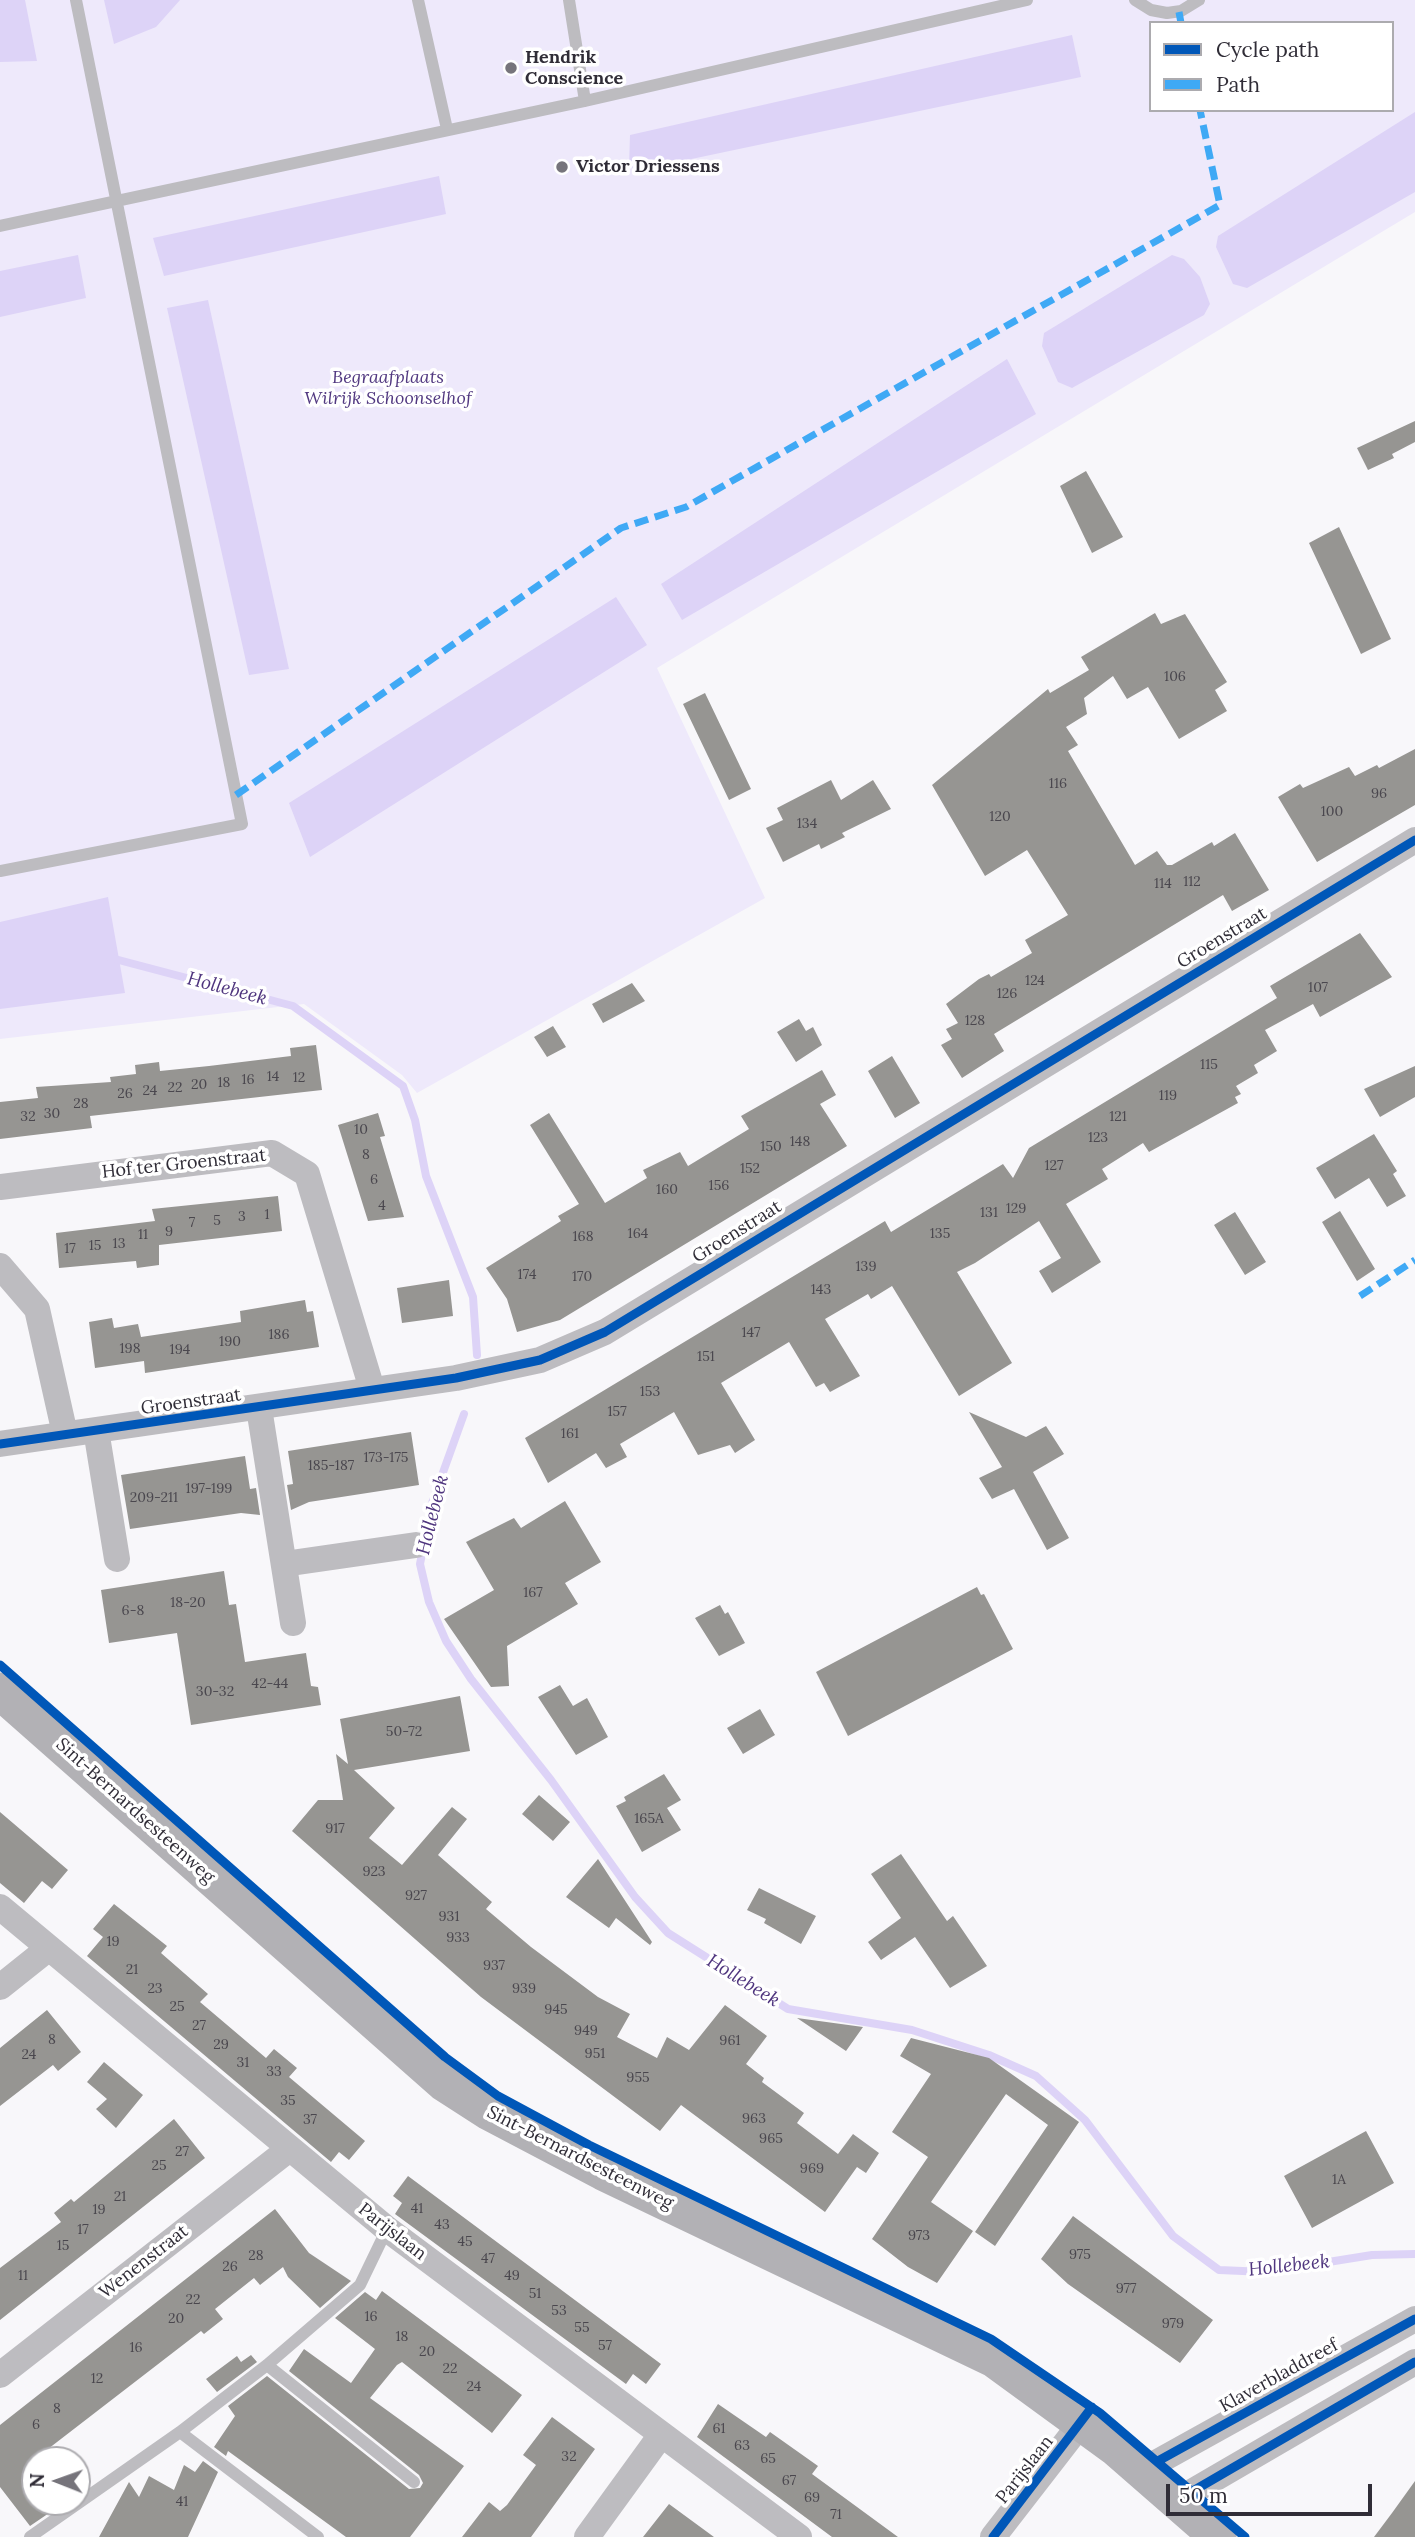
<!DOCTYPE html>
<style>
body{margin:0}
#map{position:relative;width:1415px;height:2537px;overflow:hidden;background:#f8f7fa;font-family:Lora,serif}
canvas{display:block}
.legend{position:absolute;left:1149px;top:21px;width:245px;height:91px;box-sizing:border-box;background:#fff;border:2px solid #acabaf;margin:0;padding:9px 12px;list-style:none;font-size:21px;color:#302d37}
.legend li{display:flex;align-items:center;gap:14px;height:35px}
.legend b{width:35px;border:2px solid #acabaf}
.north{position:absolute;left:21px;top:2446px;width:70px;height:70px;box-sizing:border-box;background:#fff;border:2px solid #acabaf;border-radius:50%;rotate:271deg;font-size:19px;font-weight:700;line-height:28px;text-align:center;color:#302d37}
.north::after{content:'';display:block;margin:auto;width:24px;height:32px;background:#76747b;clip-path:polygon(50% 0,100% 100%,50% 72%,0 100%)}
.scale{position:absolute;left:1166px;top:2484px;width:206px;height:32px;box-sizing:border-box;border:4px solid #302d37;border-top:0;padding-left:9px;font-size:21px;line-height:24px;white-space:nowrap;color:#302d37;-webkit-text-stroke:5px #fff;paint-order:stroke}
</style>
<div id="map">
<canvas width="1415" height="2537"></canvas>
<ul class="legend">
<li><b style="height:9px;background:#0057b8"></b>Cycle path</li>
<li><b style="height:9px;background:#3fa9f5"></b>Path</li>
</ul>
<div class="north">N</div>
<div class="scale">50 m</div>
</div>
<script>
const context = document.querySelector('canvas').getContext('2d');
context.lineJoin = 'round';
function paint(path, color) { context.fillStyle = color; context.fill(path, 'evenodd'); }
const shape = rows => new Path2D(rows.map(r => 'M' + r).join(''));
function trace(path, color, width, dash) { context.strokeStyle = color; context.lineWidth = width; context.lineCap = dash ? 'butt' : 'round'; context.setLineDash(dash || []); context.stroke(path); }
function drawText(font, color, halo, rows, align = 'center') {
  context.font = font + ' Lora,serif'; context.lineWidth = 7; context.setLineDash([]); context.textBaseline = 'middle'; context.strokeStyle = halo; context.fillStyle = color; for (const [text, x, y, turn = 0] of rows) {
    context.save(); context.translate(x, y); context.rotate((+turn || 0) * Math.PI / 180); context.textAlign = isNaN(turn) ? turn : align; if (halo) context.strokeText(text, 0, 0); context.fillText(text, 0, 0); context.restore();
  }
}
const green = shape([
 [0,0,1415,0,1415,212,657,668,765,898,417,1093,402,1075,304,1004,0,1039],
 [1151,23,1392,23,1392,110,1151,110]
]);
const water = shape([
 [0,0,25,0,37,61,0,62],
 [104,0,180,0,156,27,114,44],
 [1072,35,1081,77,644,169,629,167,630,135],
 [1415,112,1415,192,1247,288,1233,284,1216,247,1218,236],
 [439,176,446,214,164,276,153,238],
 [78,255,86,298,0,317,0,271],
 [1172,255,1184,259,1200,277,1210,304,1204,315,1072,388,1058,382,1042,346,1044,333],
 [208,300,289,669,249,675,167,308],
 [1007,359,1036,414,682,620,661,584],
 [616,597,647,645,310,857,289,803],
 [108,897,125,993,0,1009,0,922]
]);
const stream = shape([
 [111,958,293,1006,403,1086,415,1120,426,1176,473,1297,477,1355],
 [464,1414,432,1503,420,1564,429,1602,446,1641,471,1679,551,1780,635,1897,668,1933,788,2009,912,2030,989,2055,1036,2076,1085,2120,1173,2236,1219,2270,1266,2272,1372,2255,1415,2254]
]);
const building = shape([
 [1415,421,1415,442,1392,454,1394,458,1368,470,1357,448],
 [1086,471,1123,537,1092,553,1060,486],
 [1339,527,1391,639,1361,654,1309,543],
 [1155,613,1161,624,1185,614,1227,682,1215,690,1227,711,1179,739,1148,687,1127,699,1113,676,1084,698,1087,714,1066,727,1078,745,1068,751,1135,865,1157,851,1167,865,1172,865,1212,842,1214,846,1235,833,1269,890,1232,911,1223,895,994,1034,1004,1051,962,1078,941,1045,952,1039,946,1029,958,1023,946,1004,979,979,989,974,991,977,1032,953,1025,940,1068,915,1027,850,985,876,932,785,1048,689,1050,693,1089,670,1081,657],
 [705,693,751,789,729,800,683,704],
 [1415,749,1415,805,1317,862,1278,797,1300,784,1303,788,1349,767,1355,776,1377,765,1379,768],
 [831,780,841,800,873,780,891,809,842,833,845,837,821,849,819,844,783,862,766,828,783,820,777,808],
 [1360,933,1392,977,1320,1017,1313,1004,1265,1030,1277,1051,1254,1065,1258,1073,1236,1086,1241,1094,1235,1097,1238,1103,1149,1152,1143,1143,1102,1169,1108,1179,1066,1204,1101,1262,1052,1293,1039,1271,1061,1258,1039,1221,975,1263,957,1272,1012,1363,959,1396,892,1286,871,1299,868,1294,825,1319,860,1376,830,1392,824,1383,816,1387,789,1342,721,1383,755,1440,735,1453,730,1445,698,1455,674,1412,620,1444,627,1457,606,1468,596,1453,548,1483,525,1438,885,1221,891,1232,1003,1164,1013,1178,1029,1148,1277,998,1270,986],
 [632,983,645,1001,603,1023,592,1004],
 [799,1019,806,1031,813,1027,822,1045,796,1062,777,1032],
 [553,1026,566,1047,547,1057,534,1037],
 [316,1045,322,1090,90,1116,92,1128,0,1139,0,1102,38,1098,36,1087,111,1082,110,1077,136,1074,135,1065,159,1062,160,1071,209,1066,291,1056,290,1048],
 [892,1056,920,1103,895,1118,868,1071],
 [1415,1066,1415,1097,1380,1117,1364,1089],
 [822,1070,836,1095,820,1104,847,1146,560,1320,517,1332,507,1299,486,1268,561,1221,558,1216,579,1204,530,1125,549,1113,605,1203,647,1178,643,1170,680,1152,688,1166,749,1129,741,1116],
 [378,1113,385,1136,380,1137,404,1217,368,1221,338,1125],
 [1374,1134,1397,1171,1393,1174,1406,1196,1387,1207,1369,1178,1335,1199,1316,1168],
 [278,1196,282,1231,159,1245,159,1265,137,1268,136,1261,59,1268,56,1233,155,1221,152,1209],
 [1340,1211,1375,1269,1357,1281,1322,1222],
 [1235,1212,1266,1262,1245,1275,1214,1225],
 [449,1280,453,1316,402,1323,397,1288],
 [305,1300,307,1312,313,1311,319,1347,145,1373,144,1361,95,1368,89,1322,112,1318,114,1328,138,1324,141,1337,241,1322,240,1311],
 [969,1412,1026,1437,1046,1426,1064,1454,1033,1472,1069,1538,1047,1550,1014,1489,992,1499,979,1478,1002,1467],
 [411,1432,419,1485,309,1502,291,1510,287,1485,293,1484,288,1451],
 [245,1456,250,1489,256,1488,260,1515,241,1513,130,1529,121,1475],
 [565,1501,601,1562,565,1583,578,1604,507,1646,509,1686,491,1687,444,1619,494,1590,466,1542,514,1518,521,1528],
 [224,1571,229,1605,236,1604,245,1662,306,1653,311,1686,318,1687,321,1705,191,1725,177,1633,109,1643,101,1590],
 [977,1587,981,1595,984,1594,1013,1649,848,1736,816,1672],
 [720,1605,725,1614,728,1612,745,1643,719,1656,695,1618],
 [560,1685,573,1706,587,1698,608,1737,576,1755,538,1697],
 [460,1696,470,1751,354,1770,395,1808,369,1838,402,1865,452,1807,467,1819,438,1855,492,1902,486,1909,531,1947,598,1997,630,2014,617,2037,657,2058,667,2037,689,2050,725,2005,767,2036,746,2064,764,2078,762,2082,804,2113,797,2123,838,2154,853,2134,879,2153,866,2173,857,2167,825,2212,681,2105,660,2131,481,1997,292,1831,318,1800,343,1800,336,1754,348,1764,340,1719],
 [760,1709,775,1735,743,1754,727,1728],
 [664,1774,681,1800,667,1808,681,1830,642,1852,616,1806,626,1801,624,1797],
 [539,1795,570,1822,553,1841,522,1814],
 [0,1812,68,1870,52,1889,42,1881,24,1903,0,1883],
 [901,1854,947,1921,953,1916,987,1966,950,1988,915,1937,881,1960,868,1942,901,1918,871,1874],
 [598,1859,652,1942,650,1945,616,1918,609,1928,566,1897],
 [759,1888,816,1916,801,1944,764,1923,766,1919,747,1910],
 [114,1904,167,1946,161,1953,208,1994,200,2002,266,2058,274,2049,297,2068,289,2077,365,2141,349,2160,339,2152,331,2162,87,1956,103,1937,93,1929],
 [47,2010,81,2052,58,2071,53,2065,0,2106,0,2048],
 [797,2018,863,2027,846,2051],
 [911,2038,989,2058,1079,2122,995,2246,975,2232,1048,2125,1006,2094,931,2202,973,2231,937,2283,908,2267,872,2239,928,2157,892,2132,931,2074,900,2056],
 [104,2062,143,2095,116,2128,96,2109,107,2099,87,2082],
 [174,2119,205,2158,0,2320,0,2268,61,2222,54,2213,71,2199,74,2202],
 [1366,2131,1394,2183,1312,2228,1284,2176],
 [408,2176,661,2364,646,2384,633,2374,626,2384,395,2214,402,2203,393,2196],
 [275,2209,309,2253,351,2281,320,2308,288,2277,283,2267,260,2285,254,2278,215,2309,223,2319,204,2334,201,2331,35,2459,35,2502,49,2502,55,2509,30,2526,0,2487,0,2425],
 [1073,2216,1213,2320,1180,2363,1068,2284,1041,2259],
 [382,2291,522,2395,492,2433,402,2362,397,2365,370,2398,464,2466,410,2537,346,2537,228,2451,226,2456,214,2447,235,2416,228,2406,267,2376,409,2489,420,2488,423,2483,419,2475,289,2371,304,2349,351,2383,375,2349,335,2318,365,2292,376,2300],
 [251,2355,257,2362,217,2392,206,2379,237,2356,241,2362],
 [718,2404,766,2437,770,2432,818,2466,812,2474,898,2537,832,2537,697,2437],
 [552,2417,595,2449,531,2537,462,2537,489,2502,500,2511,507,2505,536,2465,523,2455],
 [203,2461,218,2472,188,2537,99,2537,129,2482,139,2497,149,2476,174,2490,184,2465,195,2472],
 [1415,2481,1415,2537,1374,2537,1392,2513],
 [669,2504,714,2537,643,2537]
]);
const service = shape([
 [418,0,447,129],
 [569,0,585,101],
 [1135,0,1151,10,1167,13,1181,11,1199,0],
 [0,226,585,101,1027,0],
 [0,871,242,824,76,0],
 [267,2365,414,2482],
 [180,2432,318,2537],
 [30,2537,180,2432,267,2365,360,2285,387,2229]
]);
const minor = shape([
 [0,1187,272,1153,307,1174,372,1389],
 [0,1266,37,1309,65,1434],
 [259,1408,293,1623],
 [96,1430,117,1559],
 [0,1444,456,1378,540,1360,605,1332,1415,840],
 [284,1564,416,1545],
 [0,1907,387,2229,799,2537],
 [0,1987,49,1948],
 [0,2375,288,2150],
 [1143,2470,1415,2319],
 [1178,2500,1415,2362],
 [587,2537,661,2435],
 [993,2537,1082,2422]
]);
const secondary = shape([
 [0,1691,444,2083,489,2112,603,2172,994,2359,1116,2448,1218,2537]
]);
const quiet = shape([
 [1179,12,1181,23],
 [236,795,621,528,686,507,1220,205,1200,110],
 [1360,1296,1415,1260]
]);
const cycleway = shape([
 [0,1444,456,1378,540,1360,605,1332,1415,840],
 [0,1665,445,2057,498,2096,589,2145,991,2339,1100,2413,1245,2537],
 [1158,2461,1415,2319],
 [1193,2491,1415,2362],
 [993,2537,1092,2407]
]);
const markers = [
 [511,68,7,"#76747b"],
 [562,167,7,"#76747b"]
];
const numberNames = [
 ["106",1175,677],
 ["116",1058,784],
 ["96",1379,794],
 ["100",1332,812],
 ["120",1000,817],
 ["134",807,824],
 ["112",1192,882],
 ["114",1163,884],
 ["124",1035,981],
 ["107",1318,988],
 ["126",1007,994],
 ["128",975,1021],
 ["115",1209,1065],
 ["14",273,1077],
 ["12",299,1078],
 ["16",248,1080],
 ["18",224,1083],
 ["20",199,1085],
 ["22",175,1088],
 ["24",150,1091],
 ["26",125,1094],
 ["119",1168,1096],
 ["28",81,1104],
 ["30",52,1114],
 ["32",28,1117],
 ["121",1118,1117],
 ["10",361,1130],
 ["123",1098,1138],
 ["148",800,1142],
 ["150",771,1147],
 ["8",366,1155],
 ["127",1054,1166],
 ["152",750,1169],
 ["6",374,1180],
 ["156",719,1186],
 ["160",667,1190],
 ["4",382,1206],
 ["129",1016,1209],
 ["131",989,1213],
 ["1",267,1215],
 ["3",242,1217],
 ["5",217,1221],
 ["7",192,1223],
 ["9",169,1232],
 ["164",638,1234],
 ["135",940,1234],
 ["11",143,1235],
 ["168",583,1237],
 ["13",119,1244],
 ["15",95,1246],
 ["17",70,1249],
 ["139",866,1267],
 ["174",527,1275],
 ["170",582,1277],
 ["143",821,1290],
 ["147",751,1333],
 ["186",279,1335],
 ["190",230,1342],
 ["198",130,1349],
 ["194",180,1350],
 ["151",706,1357],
 ["153",650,1392],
 ["157",617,1412],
 ["161",570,1434],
 ["173-175",386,1458],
 ["185-187",331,1466],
 ["197-199",209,1489],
 ["209-211",154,1498],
 ["167",533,1593],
 ["18-20",188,1603],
 ["6-8",133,1611],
 ["42-44",270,1684],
 ["30-32",215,1692],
 ["50-72",404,1732],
 ["165A",649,1819],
 ["917",335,1829],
 ["923",374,1872],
 ["927",416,1896],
 ["931",449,1917],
 ["933",458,1938],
 ["19",113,1942],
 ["937",494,1966],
 ["21",132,1970],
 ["23",155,1989],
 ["939",524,1989],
 ["25",177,2007],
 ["945",556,2010],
 ["27",199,2026],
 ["949",586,2031],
 ["8",52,2040],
 ["961",730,2041],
 ["29",221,2045],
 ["951",595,2054],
 ["24",29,2055],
 ["31",243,2063],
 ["33",274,2072],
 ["955",638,2078],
 ["35",288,2101],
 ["963",754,2119],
 ["37",310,2120],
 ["965",771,2139],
 ["27",182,2152],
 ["25",159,2166],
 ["969",812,2169],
 ["1A",1339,2180],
 ["21",120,2197],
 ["41",417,2209],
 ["19",99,2210],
 ["43",442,2225],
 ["17",83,2230],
 ["973",919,2236],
 ["45",465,2242],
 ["15",63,2246],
 ["975",1080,2255],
 ["28",256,2256],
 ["47",488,2259],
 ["26",230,2267],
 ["11",23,2276],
 ["49",512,2276],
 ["977",1126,2289],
 ["51",535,2294],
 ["22",193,2300],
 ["53",559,2311],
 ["16",371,2317],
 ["20",176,2319],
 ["979",1173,2324],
 ["55",582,2328],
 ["18",402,2337],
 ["57",605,2346],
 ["16",136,2348],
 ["20",427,2352],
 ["22",450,2369],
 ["12",97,2379],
 ["24",474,2387],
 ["8",57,2409],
 ["6",36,2425],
 ["61",719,2429],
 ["63",742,2446],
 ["32",569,2457],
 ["65",768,2459],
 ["67",789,2481],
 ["69",812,2498],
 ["41",182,2502],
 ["71",836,2515]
];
const poiNames = [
 ["Hendrik",525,58],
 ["Conscience",525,79],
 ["Victor Driessens",576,167]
];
const parkNames = [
 ["Begraafplaats",388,378],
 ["Wilrijk Schoonselhof",388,399]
];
const streetNames = [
 ["Groenstraat",1222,938,-31],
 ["Hof ter Groenstraat",184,1164,-6],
 ["Groenstraat",737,1232,-32],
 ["Groenstraat",191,1402,-8],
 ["Sint-Bernardsesteenweg",135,1811,42],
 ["Sint-Bernardsesteenweg",580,2158,27],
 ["Parijslaan",392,2232,38],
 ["Wenenstraat",144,2262,-38],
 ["Klaverbladdreef",1279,2376,-29],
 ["Parijslaan",1025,2470,-52]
];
const waterNames = [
 ["Hollebeek",227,989,15],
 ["Hollebeek",433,1515,-76],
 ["Hollebeek",743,1981,32],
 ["Hollebeek",1289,2266,-6]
];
paint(green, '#eee9fb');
paint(water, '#ddd3f7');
trace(stream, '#ddd3f7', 8);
paint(building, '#969592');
trace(service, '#bdbcc0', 12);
trace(minor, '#bdbcc0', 26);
trace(secondary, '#b2b1b5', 37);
trace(quiet, '#3fa9f5', 7, [14, 7]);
trace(cycleway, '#0057b8', 9);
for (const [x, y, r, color] of markers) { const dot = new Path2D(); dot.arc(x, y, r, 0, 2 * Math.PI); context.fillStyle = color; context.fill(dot); trace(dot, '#fff', 2.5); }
drawText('14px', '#4a474e', null, numberNames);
drawText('bold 18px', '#302d37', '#fff', poiNames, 'left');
drawText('italic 18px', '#513880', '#fff', parkNames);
drawText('18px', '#302d37', '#fff', streetNames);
drawText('italic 19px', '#4f357e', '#fff', waterNames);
</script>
